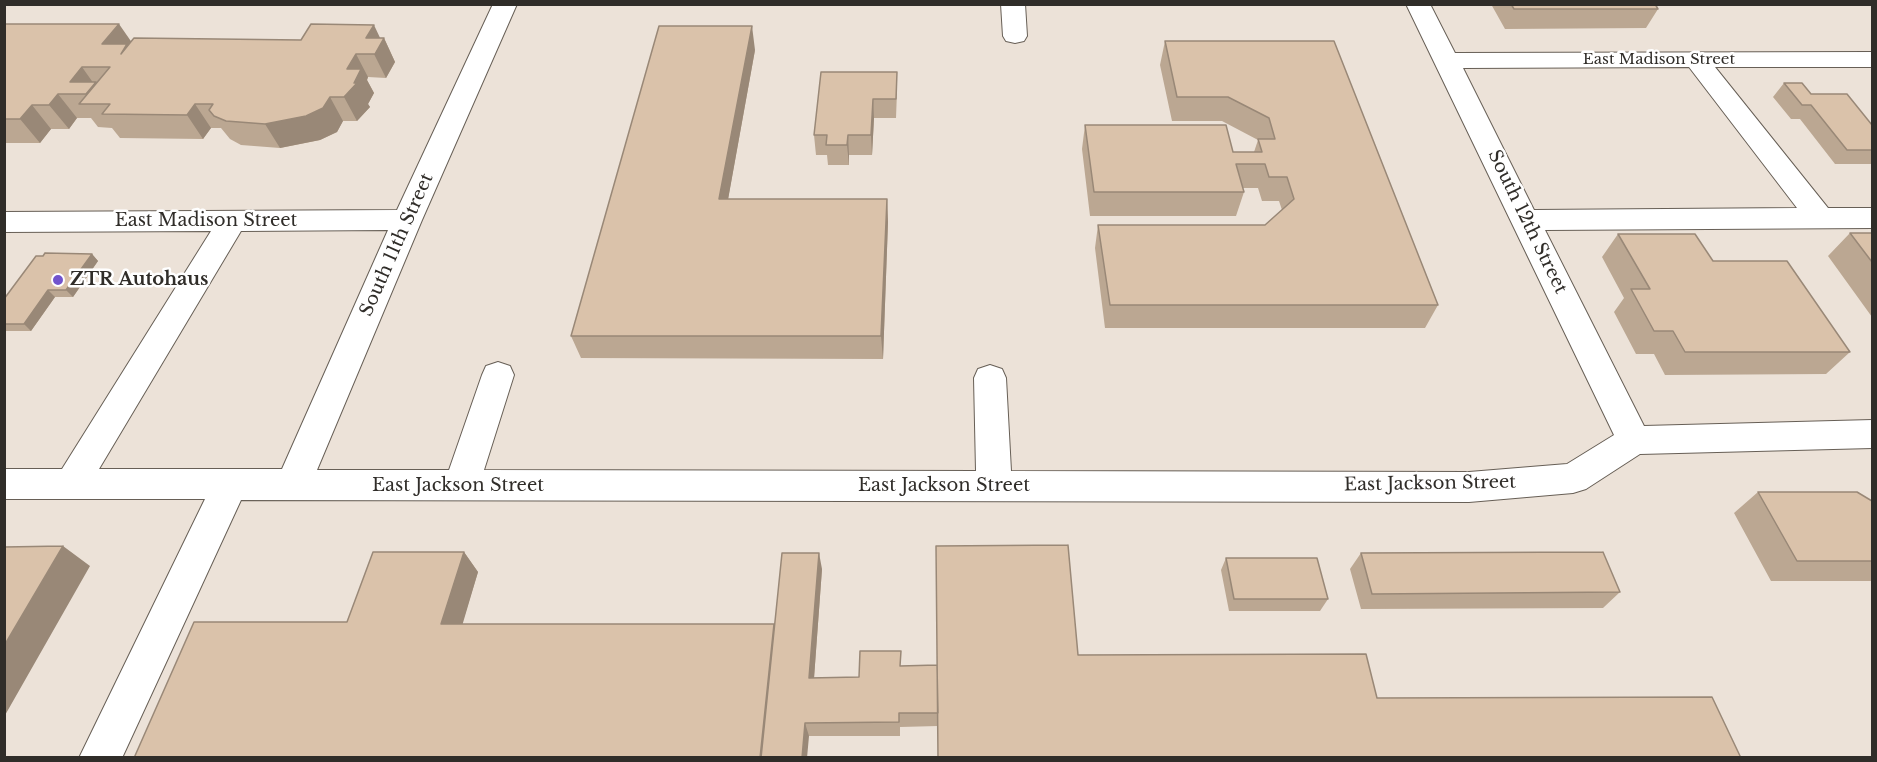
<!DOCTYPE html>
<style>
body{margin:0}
#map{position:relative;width:1877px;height:762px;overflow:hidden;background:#ece2d8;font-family:"Libre Baskerville",serif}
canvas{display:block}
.frame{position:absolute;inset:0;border:6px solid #302d29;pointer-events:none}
</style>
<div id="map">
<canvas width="1877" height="762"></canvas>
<div class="frame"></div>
</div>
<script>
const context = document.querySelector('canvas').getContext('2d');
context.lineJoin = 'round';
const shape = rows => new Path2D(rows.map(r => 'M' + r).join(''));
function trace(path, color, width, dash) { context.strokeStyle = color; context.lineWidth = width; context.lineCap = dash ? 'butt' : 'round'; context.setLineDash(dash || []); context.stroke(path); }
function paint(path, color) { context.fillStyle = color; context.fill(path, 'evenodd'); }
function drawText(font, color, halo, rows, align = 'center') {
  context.font = font + ' "Libre Baskerville",serif'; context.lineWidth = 5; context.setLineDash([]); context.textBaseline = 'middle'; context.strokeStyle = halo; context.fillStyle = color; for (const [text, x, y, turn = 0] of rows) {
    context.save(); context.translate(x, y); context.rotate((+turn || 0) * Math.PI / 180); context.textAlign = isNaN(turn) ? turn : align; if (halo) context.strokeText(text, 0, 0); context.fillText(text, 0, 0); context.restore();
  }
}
const minor = shape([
 [493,4,517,4,422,220,317,470,449,470,482,375,486,366,498,362,510,366,514,375,484,470,976,471,974,378,978,369,990,365,1002,369,1006,378,1011,471,1469,472,1567,464,1614,435,1406,4,1430,4,1455,53,1872,52,1872,67,1715,67,1828,208,1872,208,1872,228,1545,230,1644,426,1872,420,1872,448,1640,454,1586,489,1573,493,1469,502,241,500,122,758,79,758,205,499,4,499,4,469,62,469,211,231,4,232,4,212,397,210,493,4],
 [1689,67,1797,208,1534,210,1463,68,1689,67],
 [388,230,282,469,99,469,241,231,388,230],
 [1001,4,1025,4,1027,36,1024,41,1015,43,1006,41,1003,36,1001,4]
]);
const wall = shape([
 [1491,4,1655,4,1658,9,1646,28,1505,29],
 [1824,4,1849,4,1848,6,1826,6],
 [4,24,131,41,301,40,384,38,395,62,386,78,368,77,367,80,374,93,368,104,370,107,357,121,343,121,337,132,320,140,280,148,241,145,230,139,221,128,211,128,203,139,120,138,112,128,98,127,91,118,77,118,69,129,51,129,40,143,4,143],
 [1165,41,1334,41,1438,305,1425,328,1105,328,1095,248,1098,225,1265,225,1282,210,1279,201,1262,201,1258,188,1242,188,1244,192,1236,216,1090,216,1082,149,1085,125,1233,152,1254,152,1258,140,1222,121,1172,121,1160,65],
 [755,50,728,199,887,199,888,222,883,359,581,358,571,336],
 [821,72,897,91,896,118,874,118,872,155,849,155,849,165,828,165,827,155,816,155,814,135],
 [1784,83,1811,94,1872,125,1872,164,1835,164,1800,119,1791,119,1773,97],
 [1850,233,1872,233,1872,317,1828,256],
 [1618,234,1713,261,1850,352,1826,374,1665,375,1654,354,1636,354,1614,312,1624,298,1602,257],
 [92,254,98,261,73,297,55,297,31,331,4,331,4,299],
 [1758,492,1872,501,1872,583,1871,581,1771,581,1734,513],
 [464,552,478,572,462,624,775,627,822,569,814,678,859,677,902,666,937,665,938,726,900,727,900,736,809,736,347,622],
 [1361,553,1620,592,1603,608,1361,609,1350,569],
 [1226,558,1328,599,1320,611,1229,611,1221,570]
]);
const shadedWall = shape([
 [119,24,135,47,144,68,102,44],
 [374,25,382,42,384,38,395,62,386,78,366,38],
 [752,26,755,50,724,222,719,199],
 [356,54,368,77,367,80,374,93,368,104,370,107,357,121,344,97,347,69],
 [82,67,94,84,96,82,114,105,110,104,93,104,86,94,70,82],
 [58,94,77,118,69,129,49,105],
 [330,97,343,121,337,132,320,140,280,148,265,124],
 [873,99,874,118,872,155,871,135],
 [195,104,211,128,203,139,187,115],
 [32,105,51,129,40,143,20,119],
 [848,135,849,155,849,165,847,145],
 [887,199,888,222,883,359,881,336],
 [92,254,98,261,73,297,66,290],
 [48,290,55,297,31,331,24,324],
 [63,546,90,566,4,717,4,646],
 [464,552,478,572,457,643,441,624],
 [819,553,822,569,813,692,809,678],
 [774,624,779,643,768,758,760,758],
 [805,723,809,736,807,758,802,758]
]);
const building = shape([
 [1511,4,1655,4,1658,9,1514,9,1511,4],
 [4,24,119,24,102,44,127,44,121,54,134,38,301,40,311,24,374,25,366,38,384,38,375,54,356,54,347,69,361,69,354,83,357,83,344,97,330,97,323,108,306,116,265,124,226,121,214,116,209,110,213,104,195,104,187,115,102,114,110,104,79,104,110,67,82,67,70,82,96,82,86,94,58,94,49,105,32,105,20,119,4,119,4,24],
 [659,26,752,26,719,199,887,199,881,336,571,336,659,26],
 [1165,41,1334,41,1438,305,1110,305,1098,225,1265,225,1294,199,1287,177,1269,177,1265,164,1236,164,1244,192,1094,192,1085,125,1226,125,1233,152,1262,152,1258,139,1275,139,1269,118,1228,97,1177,97,1165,41],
 [821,72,897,72,896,99,873,99,871,135,848,135,847,145,826,145,827,135,814,135,821,72],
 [1784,83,1802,83,1811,94,1847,94,1872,125,1872,150,1847,150,1811,105,1802,105,1784,83],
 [1850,233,1872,233,1872,262,1850,233],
 [1618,234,1695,234,1713,261,1787,261,1850,352,1685,352,1673,331,1654,331,1631,289,1650,289,1618,234],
 [45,253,92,254,66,290,48,290,24,324,4,324,4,299,36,256,43,256,45,253],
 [1758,492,1857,492,1872,501,1872,561,1797,561,1758,492],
 [1068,545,1078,655,1366,654,1377,698,1712,697,1741,758,938,758,936,546,1068,545],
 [63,546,4,646,4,547,63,546],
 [373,552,464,552,441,624,774,624,760,758,134,758,194,622,347,622,373,552],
 [1603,552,1620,592,1372,594,1361,553,1603,552],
 [782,553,819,553,809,678,859,677,860,651,901,651,900,666,937,665,938,713,899,713,899,722,805,723,802,758,761,758,782,553],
 [1226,558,1317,558,1328,599,1234,599,1226,558]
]);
const markers = [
 [58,280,6,"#7254cd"]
];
const farStreetnames = [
 ["East Madison Street",1659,60]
];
const streetNames = [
 ["East Madison Street",206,221],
 ["South 12th Street",1527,222,64],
 ["South 11th Street",397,245,-66],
 ["East Jackson Street",1430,484,-1],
 ["East Jackson Street",458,486],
 ["East Jackson Street",944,486]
];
const poiNames = [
 ["ZTR Autohaus",70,280]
];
trace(minor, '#675f56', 2);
paint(minor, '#fff');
paint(wall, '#bba792');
paint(shadedWall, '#987');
paint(building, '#dac2aa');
trace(building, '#987', 1.5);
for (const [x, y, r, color] of markers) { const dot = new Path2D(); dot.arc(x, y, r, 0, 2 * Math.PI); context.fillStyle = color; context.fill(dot); trace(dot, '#fff', 2); }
drawText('15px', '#302d29', '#fff', farStreetnames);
drawText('18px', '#302d29', '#fff', streetNames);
drawText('bold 18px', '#302d29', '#fff', poiNames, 'left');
</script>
